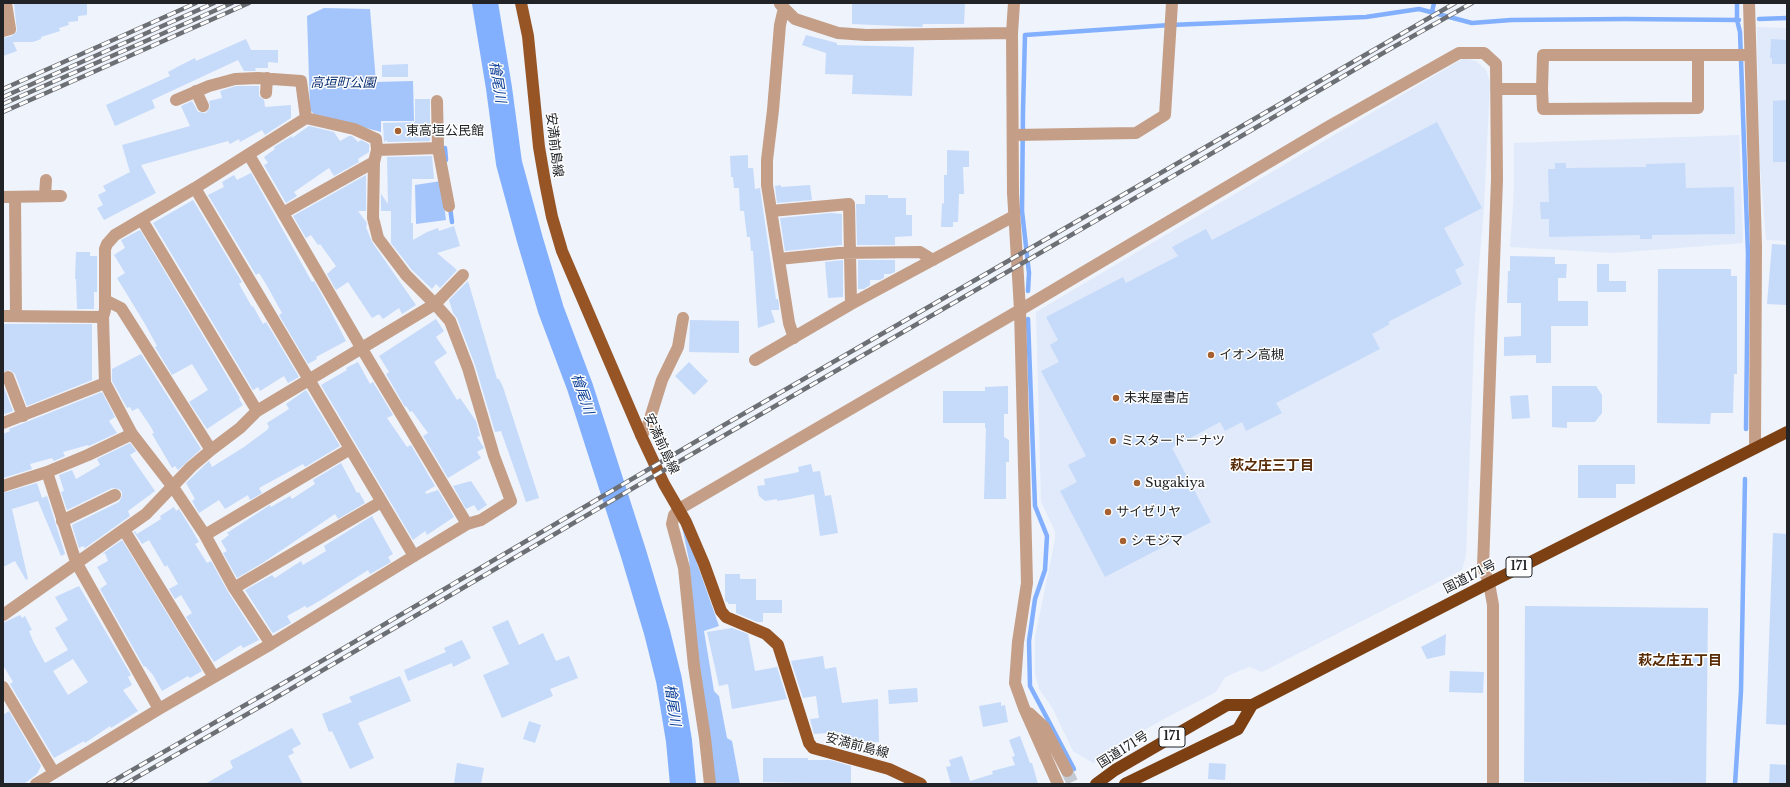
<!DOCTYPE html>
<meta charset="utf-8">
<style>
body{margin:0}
#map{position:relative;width:1790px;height:787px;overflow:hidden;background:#eef3fc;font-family:"Libre Baskerville",serif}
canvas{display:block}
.frame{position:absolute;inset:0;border:4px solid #212326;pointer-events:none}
</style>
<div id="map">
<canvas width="1790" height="787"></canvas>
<div class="frame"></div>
</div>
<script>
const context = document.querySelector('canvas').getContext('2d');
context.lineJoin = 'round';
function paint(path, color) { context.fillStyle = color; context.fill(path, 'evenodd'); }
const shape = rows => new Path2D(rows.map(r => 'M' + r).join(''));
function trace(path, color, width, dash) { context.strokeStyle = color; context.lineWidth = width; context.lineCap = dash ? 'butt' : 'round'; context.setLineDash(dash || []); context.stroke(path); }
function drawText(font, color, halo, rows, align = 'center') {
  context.font = font + ' "Libre Baskerville","Noto Sans JP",serif'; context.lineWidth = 3; context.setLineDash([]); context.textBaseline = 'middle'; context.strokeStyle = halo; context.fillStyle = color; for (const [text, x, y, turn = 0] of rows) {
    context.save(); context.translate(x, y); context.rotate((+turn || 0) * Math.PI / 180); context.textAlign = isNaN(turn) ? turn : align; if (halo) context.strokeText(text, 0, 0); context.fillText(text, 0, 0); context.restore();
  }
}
const built = shape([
 [1757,27,1787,28,1787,241,1766,240,1759,154],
 [1464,58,1476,61,1486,70,1490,82,1484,207,1475,313,1466,555,1462,570,1262,672,1249,667,1225,677,1216,692,1162,720,1136,735,1108,756,1093,763,1073,751,1052,707,1039,689,1035,673,1035,637,1055,540,1055,531,1041,502,1036,312],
 [1739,135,1743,243,1613,253,1510,247,1514,191,1514,143]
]);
const green = shape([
 [324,8,370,9,376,82,413,81,414,121,381,121,381,132,314,114,310,110,307,16],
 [441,181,446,220,416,224,415,185],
 [682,527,685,529,719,626,704,631,714,691,719,696,727,738,732,741,740,784,713,784,699,669,689,560]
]);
const stream = shape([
 [1737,3,1737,20,1740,32,1748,254,1746,429],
 [1432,12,1434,3],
 [1759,19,1787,18],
 [445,148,446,160],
 [450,207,452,222],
 [1028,291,1029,273,1022,211,1023,111,1025,35,1170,25,1366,17,1419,9,1472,23,1511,20,1625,19,1739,20],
 [1028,319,1035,506,1047,536,1045,570,1035,599,1029,641,1030,686,1074,769],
 [1735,784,1741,691,1745,479]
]);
const river = shape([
 [485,3,499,88,509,163,530,240,551,310,580,387,634,555,657,632,669,680,679,741,683,784]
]);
const building = shape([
 [14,3,87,3,87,15,78,16,78,21,68,22,69,25,59,28,60,31,41,37,41,39,33,42,13,42,17,51,3,56,3,38,12,36,17,31],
 [852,3,965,3,964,24,923,24,922,27,852,24],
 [806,35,837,43,837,45,914,47,912,96,852,94,853,75,825,74,826,53,802,45],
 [246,39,251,50,278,50,278,63,268,62,268,68,255,68,256,71,244,71,238,60,152,100,155,108,115,126,106,105,170,76,168,72,181,65,195,58,196,61],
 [1771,39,1787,40,1787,64,1772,64,1772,58,1770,58],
 [408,64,408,77,382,77,382,65],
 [236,86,259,86,259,96,264,100,265,107,291,105,291,118,265,135,262,130,240,142,239,139,230,144,228,141,141,165,156,193,104,220,97,208,103,205,98,195,106,191,103,186,130,172,122,145,190,126,181,106,192,101,198,112,206,113,210,107,209,101,222,98,220,91],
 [415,99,430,99,430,141,387,142,387,140,384,142,383,123,415,122],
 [1787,100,1787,162,1773,162,1773,101],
 [1437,122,1482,208,1444,228,1464,265,1455,270,1462,284,1388,322,1390,324,1372,334,1380,349,1276,403,1282,413,1246,431,1242,422,1225,431,1220,422,1172,448,1211,522,1105,577,1060,491,1077,482,1068,465,1086,456,1041,371,1059,362,1050,345,1058,340,1046,317,1123,277,1126,283,1178,256,1172,247,1206,229,1212,240],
 [309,126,334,132,340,141,349,136,352,136,358,142,361,140,369,144,369,152,358,159,359,162,334,176,329,168,294,192,297,196,286,203,264,165,268,163,264,157,275,149,274,147,292,136,292,138],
 [947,150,969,151,969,167,963,167,964,194,959,194,958,222,953,222,953,227,941,227,942,203,944,204,944,175,947,175],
 [748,155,748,168,753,168,755,189,760,188,776,299,778,299,779,305,779,310,771,310,775,322,758,328,753,251,751,251,750,237,747,237,744,211,740,211,739,188,734,188,733,177,731,177,730,156],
 [432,156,434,179,412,179,411,223,413,223,413,240,427,232,438,228,439,231,454,226,460,246,437,253,457,270,440,288,436,284,432,289,412,270,391,243,391,211,381,211,381,194,388,204,387,157],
 [1555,163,1566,163,1566,168,1646,167,1646,164,1685,163,1686,188,1734,187,1735,234,1652,235,1652,239,1640,239,1640,235,1549,237,1549,219,1541,219,1540,202,1549,202,1548,169,1555,169],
 [251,173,312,282,314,281,329,308,346,341,316,357,317,359,308,364,279,315,282,313,266,284,259,273,256,275,208,195,224,187,222,182,234,175,237,180],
 [366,175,366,211,358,211,367,223,366,227,372,242,416,305,402,314,399,308,383,319,379,314,372,318,348,282,336,290,327,274,336,266,320,244,318,245,311,235,306,238,293,216],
 [781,185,781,187,810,185,812,200,777,203,775,186],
 [865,195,888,195,888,198,906,198,906,215,912,215,912,236,895,237,895,245,857,245,856,204,865,204],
 [193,200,242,282,239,284,252,307,253,306,263,324,266,322,299,377,288,383,284,376,260,391,258,387,253,390,153,223],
 [831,213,842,214,842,245,785,251,780,218],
 [140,230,240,398,239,399,243,405,207,429,189,402,208,390,192,364,172,375,155,347,157,346,145,324,117,278,125,273,114,255,125,248,121,240],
 [1772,244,1787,245,1787,305,1767,304],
 [76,252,90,252,90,256,97,256,97,292,94,292,94,309,77,309,76,279,75,279],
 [1510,256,1555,257,1555,264,1567,264,1566,278,1558,278,1558,301,1588,301,1588,326,1551,326,1551,363,1536,363,1536,355,1504,356,1504,337,1521,336,1521,303,1507,303,1508,271,1510,271],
 [843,260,843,297,828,298,825,262],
 [858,260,895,260,895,272,890,274,884,274,884,278,880,280,870,280,870,285,864,289,858,289],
 [1597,264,1609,264,1609,281,1626,281,1626,292,1597,292],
 [1658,269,1731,269,1731,276,1737,276,1737,374,1734,374,1733,413,1711,413,1710,424,1657,423],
 [468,281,497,379,499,379,503,387,539,498,526,502,501,431,495,432,475,365,457,318,453,313,449,300],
 [436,319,444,331,436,337,447,353,434,362,457,400,460,398,476,421,480,436,477,437,484,448,477,452,481,458,448,478,423,436,428,433,412,411,410,412,406,406,405,407,386,374,389,372,379,356],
 [690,320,739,321,739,353,689,352],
 [3,324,92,324,92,380,27,406,15,374,10,370,3,372],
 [141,354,201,449,178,470,175,466,172,468,152,434,154,433,151,427,138,408,132,411,130,407,127,408,112,381,112,369],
 [358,362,370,384,373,382,393,415,387,418,407,447,411,445,435,486,425,492,426,494,438,490,454,517,427,535,425,531,413,540,321,385,347,370,346,368],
 [689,362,708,381,694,395,675,376],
 [3,385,13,411,5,414,3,410],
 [1008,386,1008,414,1004,414,1004,437,1009,440,1009,462,1006,462,1006,499,984,499,986,428,985,428,985,423,943,423,943,391,985,391,985,387],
 [1552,386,1596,386,1602,395,1602,413,1595,422,1567,422,1567,428,1552,427],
 [306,390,340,446,305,467,303,464,259,488,262,493,250,500,248,495,225,509,219,500,199,513,192,501,195,499,186,483,209,461,212,467,244,447,267,430,269,427,267,423,289,409,286,404],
 [102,392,115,417,109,421,117,433,89,446,88,445,63,452,65,456,54,461,52,458,30,464,32,469,3,478,3,434,10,431,9,429],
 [1528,395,1530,418,1512,419,1510,396],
 [130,443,136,451,130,455,155,491,128,511,130,516,85,548,83,546,79,548,72,525,119,502,122,496,122,492,119,489,112,488,67,510,61,492,64,491,59,475,72,470,76,479,100,465,97,459],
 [341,463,357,493,359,492,365,503,338,519,335,514,264,562,237,578,223,553,227,551,221,541,229,535,227,533,270,505,271,507,290,496,292,499,315,484,313,480],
 [811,464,813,472,820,471,825,496,831,495,838,533,820,536,814,494,790,499,777,501,777,499,765,501,759,496,757,486,765,485,764,479,799,472,798,467],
 [1578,465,1635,465,1635,484,1616,484,1616,498,1578,498],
 [471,481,487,505,478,511,474,505,466,509,453,486],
 [37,483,42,498,47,496,65,554,61,556,38,501,12,509,28,579,26,580,15,561,3,567,3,493],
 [174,507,176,511,179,509,192,530,199,542,195,544,207,563,211,561,228,592,259,640,243,648,241,645,214,662,186,617,192,613,181,595,175,599,169,589,178,584,167,565,165,567,149,540,142,544,134,532,135,531,137,534,161,519,160,516],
 [372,516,393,554,388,557,391,562,370,574,368,570,321,600,307,608,305,606,287,616,291,623,273,633,272,632,245,590,272,575,275,578,301,561,303,565,326,551,324,546],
 [1773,533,1787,534,1787,725,1766,724],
 [122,540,202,671,190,678,188,676,162,691,153,675,145,666,144,667,100,589,107,584,97,567,108,561,105,553,102,554],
 [725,574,740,574,740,579,756,579,756,600,782,600,782,613,763,613,763,622,757,622,736,613,736,604,728,604,728,602,726,602,725,600],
 [79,586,131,675,128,677,132,685,123,690,138,711,111,728,110,726,85,743,84,741,54,758,10,684,13,682,3,665,3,623,20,615,22,618,25,616,32,630,29,631,33,641,45,663,68,650,55,628,68,620,55,597],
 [73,659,88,682,68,695,53,671],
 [1525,606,1708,608,1706,783,1524,782],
 [508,620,519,645,543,633,556,661,569,656,578,678,550,689,553,696,502,718,483,675,509,664,492,627],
 [732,628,748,634,755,671,777,667,787,699,732,709,728,684,719,686,707,632],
 [1446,634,1445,655,1427,659,1421,647],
 [462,640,471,658,453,667,452,663,408,681,404,670,446,652,444,648],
 [823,656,825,669,836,667,842,703,878,699,879,742,856,743,856,750,848,750,841,748,841,732,814,734,810,719,819,718,816,696,803,698,791,661],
 [1450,671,1484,672,1483,693,1449,692],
 [400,676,411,701,358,723,374,758,350,769,332,731,329,732,322,714,352,702,349,697],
 [917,688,918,702,889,704,888,690],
 [1001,702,1001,706,1005,705,1008,722,983,727,979,706],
 [9,711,41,766,37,774,24,784,3,784,3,715],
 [529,721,541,725,535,743,523,739],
 [292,728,301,744,292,749,294,753,288,756,303,784,205,784,233,768,230,761],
 [1020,736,1030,763,1032,763,1038,784,951,784,946,767,951,766,949,760,962,756,970,781,993,774,992,771,1015,765,1012,757,1015,756,1009,740],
 [763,758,808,758,808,760,830,760,851,766,851,784,763,782],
 [457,763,484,768,481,784,454,784],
 [1209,763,1226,764,1225,780,1208,779],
 [1770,764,1787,765,1787,784,1769,784]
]);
const minorTunnel = shape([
 [1067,771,1073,784]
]);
const minor = shape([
 [1014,3,1012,33,1013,193,1020,310,1027,583,1018,642,1015,683,1024,708,1058,784],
 [1749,3,1756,247,1755,448],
 [780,4,795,19,838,33,866,35,1012,33],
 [784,8,780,25,773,110,767,160,767,185,789,323,794,338],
 [3,31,10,29,6,3],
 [1496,89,1542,89,1543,55,1750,55],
 [1542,89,1543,109,1698,108,1698,55],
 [196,91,203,106],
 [266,93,267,78],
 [176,100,209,86,235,79,258,78,301,81,306,118],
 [1013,135,1136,133,1165,115,1172,3],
 [438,148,449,206],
 [249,155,362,349,467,524],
 [195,188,414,556],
 [45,196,46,180],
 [3,197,61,196],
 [15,197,16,316],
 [771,211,849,204,851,304],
 [283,213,374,162,377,150,438,148,437,101],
 [142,220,257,411],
 [779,259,839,253,920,252,933,260],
 [105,300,121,308,211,450],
 [3,316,103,317],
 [755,360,851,304,1014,216],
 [8,377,23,416],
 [3,423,105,383],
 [641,435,647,428,662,380,678,347,683,318],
 [47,472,76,562,159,709],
 [3,486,47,472,88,455,132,434],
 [62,521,115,495],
 [124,530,214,677],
 [205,535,350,449],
 [234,588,381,502],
 [3,615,146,514,191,467,211,450,240,428,257,411,435,304,406,275,378,238,373,218,374,162],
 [271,644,234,588,205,535,173,487,132,434,105,383,103,317,105,310,105,249,107,244,115,235,195,188,306,118,354,129,376,139,377,150],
 [3,687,54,773],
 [1029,713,1044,727,1067,771],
 [36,784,159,709,271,644,414,556,467,524,481,520,511,501,494,456,468,368,450,321,435,304,463,275],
 [710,784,705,738,694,666,684,568,672,524,674,515,679,509,1020,310,1328,127,1459,53,1484,53,1496,64,1497,179,1483,567,1489,583,1493,605,1493,784]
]);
const major = shape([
 [521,3,528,36,539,147,545,182,552,217,562,251,641,435,664,484,686,522,704,564,721,611,726,617,766,634,778,645,809,743,813,748,889,769,921,784]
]);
const highway = shape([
 [1096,784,1115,770,1227,705,1252,705,1489,583,1787,432],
 [1125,784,1238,729,1252,705]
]);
const rail = shape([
 [3,89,196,3],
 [3,97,214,3],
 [3,104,232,3],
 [3,112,249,3],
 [108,784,332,655,724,425,1455,3],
 [125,784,277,697,635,487,1168,179,1390,49,1472,3]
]);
const markers = [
 [398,131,4,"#a56132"],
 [1211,355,4,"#a56132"],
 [1116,398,4,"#a56132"],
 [1113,441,4,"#a56132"],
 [1137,483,4,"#a56132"],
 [1108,512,4,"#a56132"],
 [1123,541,4,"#a56132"]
];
const shields = [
 [1519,567,26],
 [1172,737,26]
];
const shieldNames = [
 ["171",1519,567],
 ["171",1172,737]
];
const parkNames = [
 ["高垣町公園",343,83]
];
const poiNames = [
 ["東高垣公民館",406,131],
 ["イオン高槻",1219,355],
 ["未来屋書店",1124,398],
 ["ミスタードーナツ",1121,441],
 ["Sugakiya",1145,483],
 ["サイゼリヤ",1116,512],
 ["シモジマ",1131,541]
];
const streetNames = [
 ["安満前島線",554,145,83],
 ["安満前島線",661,444,65],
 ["国道171号",1470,577,-27],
 ["安満前島線",857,746,15],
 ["国道171号",1123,750,-32]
];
const waterNames = [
 ["檜尾川",497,82,81],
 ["檜尾川",582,394,71],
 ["檜尾川",672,705,82]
];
const neighbourhoodNames = [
 ["萩之庄三丁目",1272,466],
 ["萩之庄五丁目",1680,661]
];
paint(built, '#e1eafa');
paint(green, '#a4c5fc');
trace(stream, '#82affe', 4.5);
trace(river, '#82affe', 26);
paint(building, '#c6dafa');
trace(minorTunnel, '#c5c9d1', 12, [12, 6]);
trace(minor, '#c49e86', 12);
trace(major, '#975526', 12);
trace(highway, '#7c4012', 12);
trace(rail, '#6c6f74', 4.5);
trace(rail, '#fff', 3, [9]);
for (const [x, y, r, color] of markers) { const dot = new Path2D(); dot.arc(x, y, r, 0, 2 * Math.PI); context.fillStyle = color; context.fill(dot); trace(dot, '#fff', 1.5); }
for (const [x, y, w] of shields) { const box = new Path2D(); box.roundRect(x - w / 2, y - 10, w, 20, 3); context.fillStyle = '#fff'; context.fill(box); trace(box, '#212326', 1); }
drawText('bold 12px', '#212326', null, shieldNames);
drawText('italic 13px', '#082e72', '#fff', parkNames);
drawText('13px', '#212326', '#fff', poiNames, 'left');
drawText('13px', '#212326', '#fff', streetNames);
drawText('italic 14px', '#0b3e97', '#fff', waterNames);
drawText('bold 14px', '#582b07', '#fff', neighbourhoodNames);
</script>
